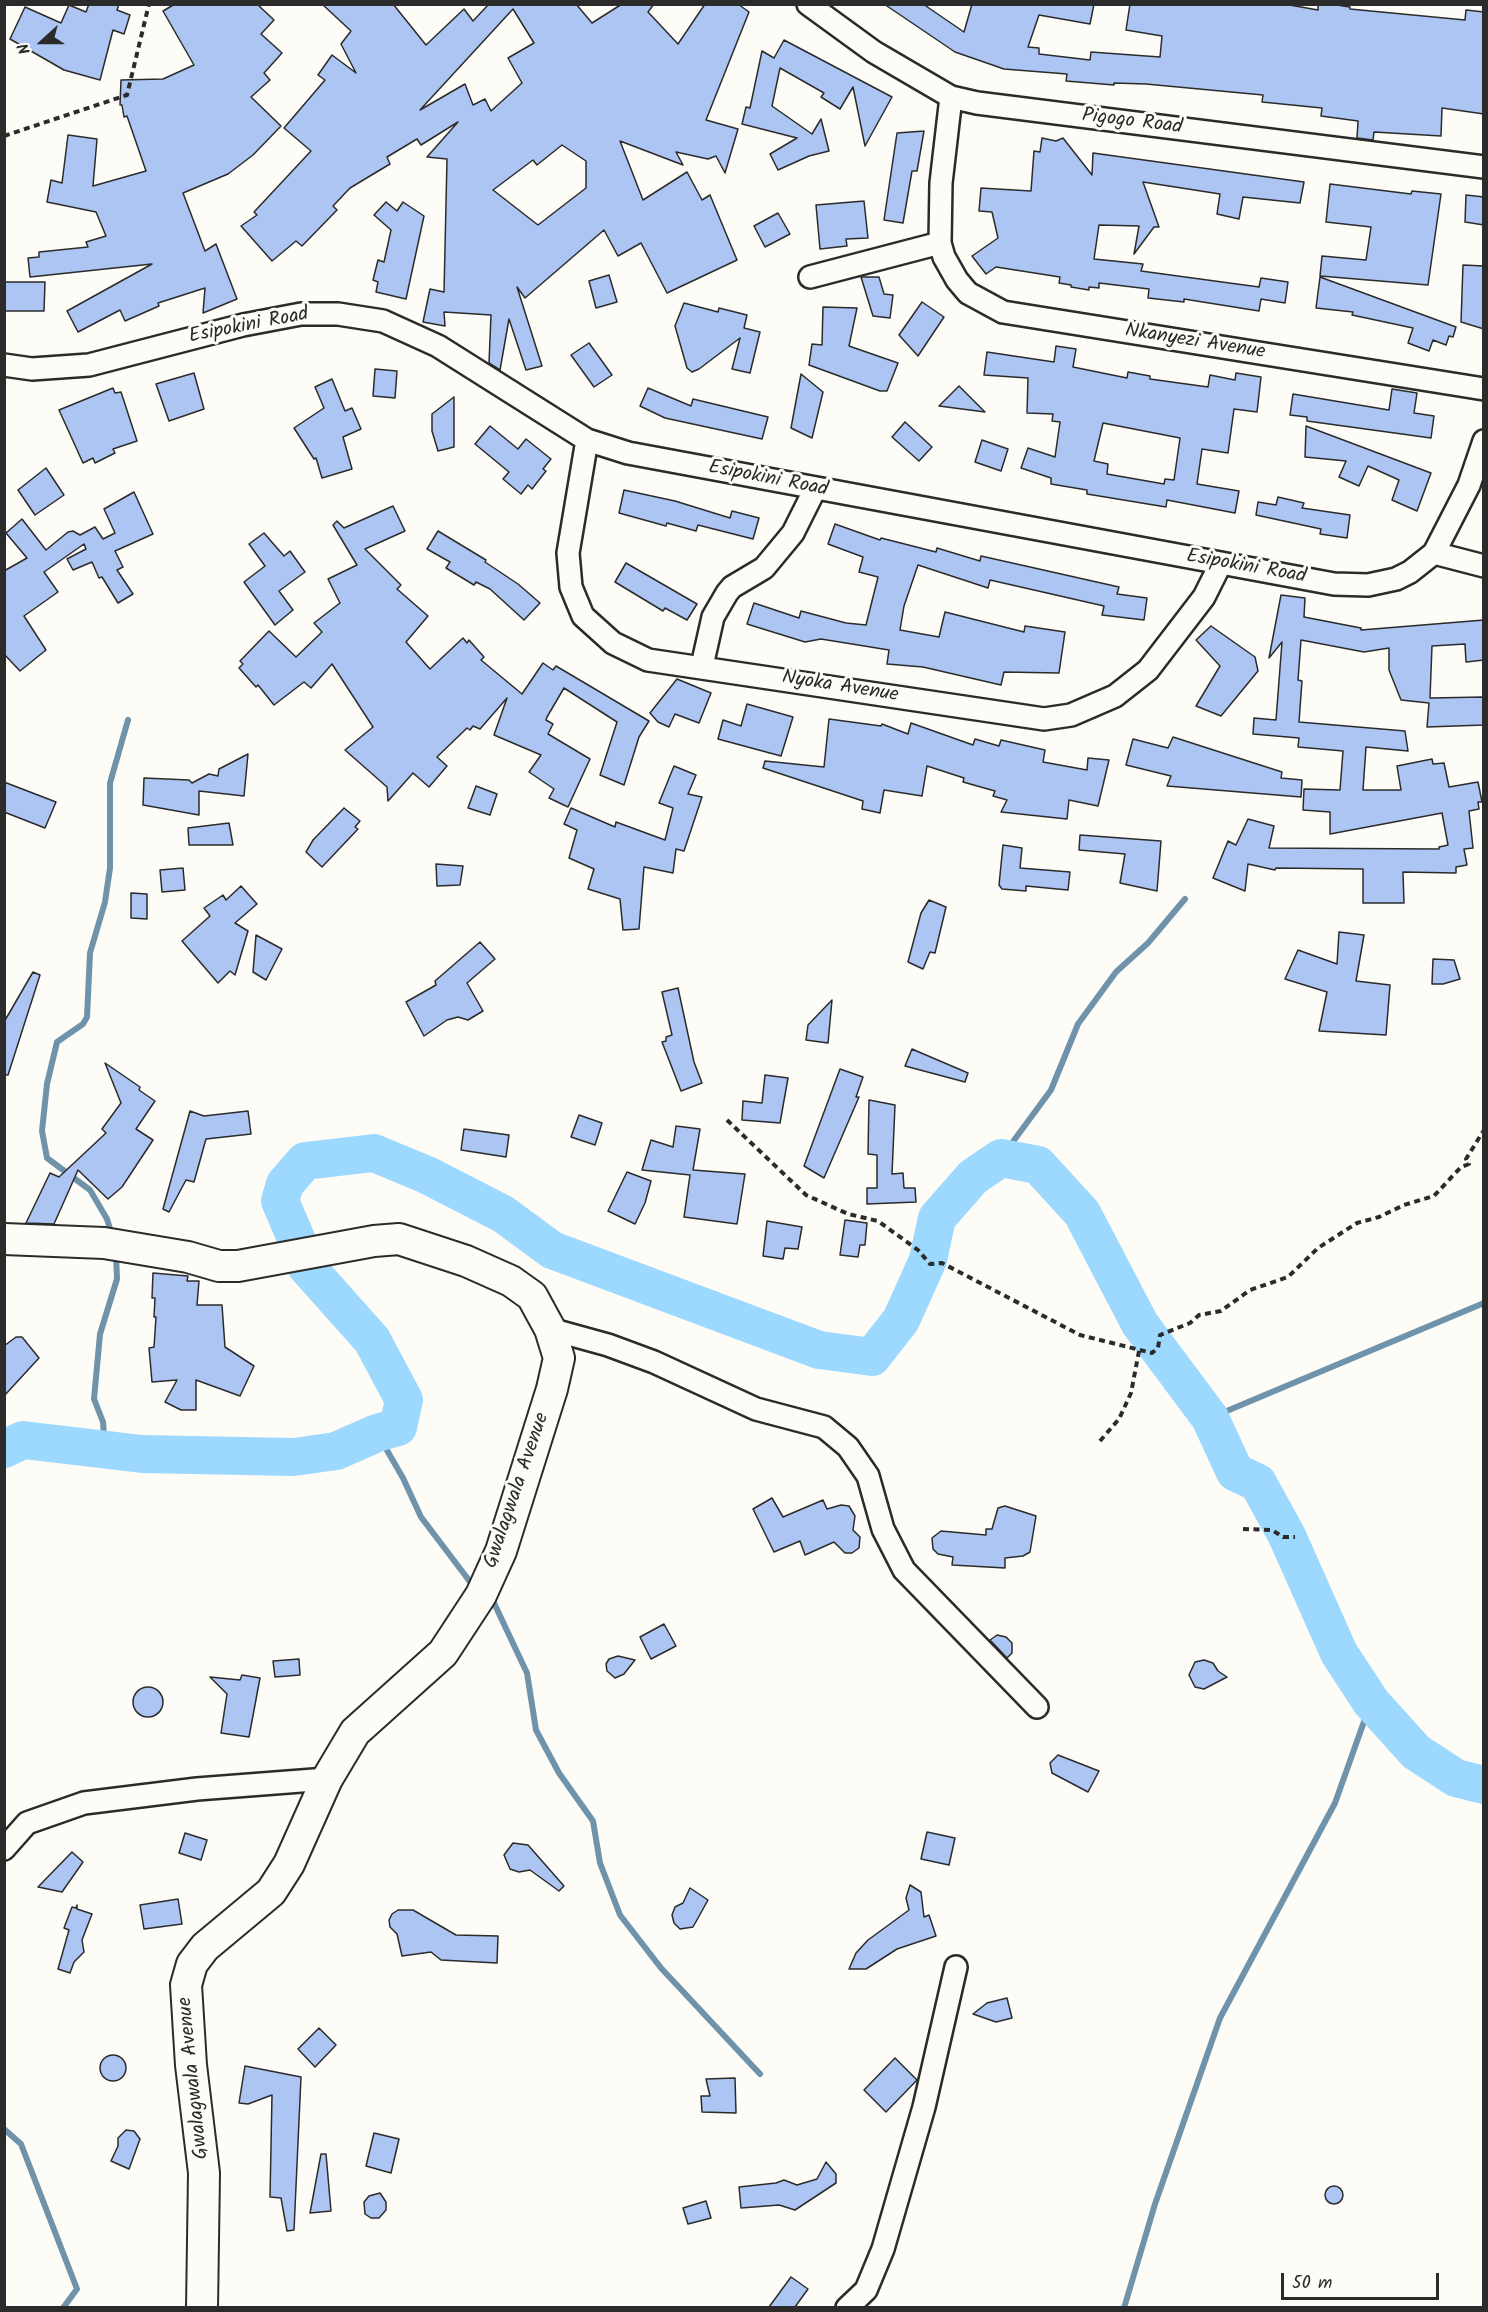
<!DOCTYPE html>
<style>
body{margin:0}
#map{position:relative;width:1488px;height:2312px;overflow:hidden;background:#fdfcf7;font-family:Kalam,sans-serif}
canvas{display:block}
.frame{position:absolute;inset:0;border:6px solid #2b2b2b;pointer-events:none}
.north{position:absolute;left:12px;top:12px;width:60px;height:60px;-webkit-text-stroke:4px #fdfcf7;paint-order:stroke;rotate:249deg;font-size:16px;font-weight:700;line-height:24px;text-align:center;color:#2b2b2b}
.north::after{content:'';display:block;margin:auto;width:21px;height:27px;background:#2b2b2b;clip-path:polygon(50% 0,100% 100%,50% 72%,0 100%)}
.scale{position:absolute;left:1281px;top:2273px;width:158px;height:27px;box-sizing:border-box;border:3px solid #2b2b2b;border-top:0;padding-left:8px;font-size:18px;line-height:21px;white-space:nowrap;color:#2b2b2b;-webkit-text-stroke:4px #fdfcf7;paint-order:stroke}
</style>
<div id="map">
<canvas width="1488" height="2312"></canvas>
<div class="frame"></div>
<div class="north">N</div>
<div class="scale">50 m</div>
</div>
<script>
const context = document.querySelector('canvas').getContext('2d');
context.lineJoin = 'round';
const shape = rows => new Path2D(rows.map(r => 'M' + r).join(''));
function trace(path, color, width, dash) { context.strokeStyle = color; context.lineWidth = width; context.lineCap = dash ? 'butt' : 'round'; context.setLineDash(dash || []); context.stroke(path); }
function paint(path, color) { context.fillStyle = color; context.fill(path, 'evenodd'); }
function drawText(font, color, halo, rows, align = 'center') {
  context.font = font + ' Kalam,sans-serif'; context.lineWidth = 6; context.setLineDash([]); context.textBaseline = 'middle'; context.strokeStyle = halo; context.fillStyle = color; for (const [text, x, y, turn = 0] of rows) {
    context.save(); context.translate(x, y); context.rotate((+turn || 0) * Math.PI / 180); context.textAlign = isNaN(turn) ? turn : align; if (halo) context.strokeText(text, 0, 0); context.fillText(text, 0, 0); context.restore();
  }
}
const stream = shape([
 [1001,1158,1051,1090,1078,1024,1116,972,1148,943,1185,899],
 [112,1235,107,1219,90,1190,47,1158,42,1131,47,1084,57,1042,83,1024,87,1017,90,953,105,902,110,868,110,783,128,720],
 [1210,1418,1484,1303],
 [377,1433,403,1478,421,1517,474,1587],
 [105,1450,103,1422,94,1399,100,1334,117,1279,116,1254],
 [488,1599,494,1603,527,1673,536,1730,559,1773,593,1821,600,1863,620,1915,661,1968,760,2074],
 [4,2129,21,2144,77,2289,63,2308],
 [1124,2308,1155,2204,1220,2018,1335,1803,1371,1702]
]);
const river = shape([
 [298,1243,280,1201,285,1184,305,1161,374,1153,427,1175,503,1214,552,1250,819,1350,872,1357,901,1320,928,1260,937,1218,973,1177,1001,1158,1038,1165,1082,1213,1140,1324,1210,1418,1235,1472,1258,1483,1287,1536,1339,1653,1371,1702,1416,1752,1456,1778,1484,1785],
 [4,1449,23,1440,142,1454,294,1457,336,1451,377,1433,398,1427,404,1400,372,1340,306,1266]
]);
const building = shape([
 [89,4,119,4,117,10,130,15,124,34,113,30,100,80,64,70,10,39,25,7,61,23,69,5,86,12,89,4],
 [175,4,257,4,274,20,261,34,282,53,264,73,270,80,251,97,281,126,253,155,228,174,183,193,205,251,216,244,237,299,203,313,205,288,158,303,159,306,125,321,120,310,78,332,67,311,152,264,30,277,28,258,39,257,39,252,88,247,86,242,106,236,96,212,47,202,51,180,62,183,68,135,97,139,93,186,146,171,127,116,124,117,122,105,120,105,121,80,163,79,194,65,163,11,175,4],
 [322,4,393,4,426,45,464,9,473,21,489,4,576,4,592,23,622,4,654,4,648,12,678,44,705,4,738,4,749,12,706,120,738,129,725,173,716,156,708,159,676,152,683,165,620,141,643,200,687,172,702,200,710,195,737,260,667,293,641,243,618,256,604,230,525,298,517,287,542,366,526,370,509,319,500,370,489,363,491,315,444,312,445,326,423,322,430,289,444,292,447,159,427,157,458,122,421,145,417,139,387,157,390,164,350,188,333,206,337,210,302,246,296,241,272,261,241,226,257,215,254,212,311,151,284,128,325,80,318,75,332,55,356,73,341,44,351,31,322,4],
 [513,9,534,43,508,58,522,83,491,111,485,99,473,105,465,84,420,110,513,9],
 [562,145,586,161,586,188,538,225,493,190,533,160,537,165,562,145],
 [884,4,923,4,964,32,972,4,1094,4,1090,24,1039,15,1028,47,1039,48,1039,54,1090,60,1091,52,1160,57,1162,36,1126,30,1130,4,1284,4,1318,10,1318,4,1330,4,1350,7,1350,9,1465,20,1466,10,1484,12,1484,114,1442,108,1441,136,1374,132,1373,140,1357,138,1358,121,1321,116,1322,108,1262,102,1263,95,1146,84,1114,83,1114,85,1066,81,1067,74,1004,69,955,52,884,4],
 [784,40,892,97,865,146,853,87,840,109,821,97,824,93,780,68,772,106,812,134,821,119,829,151,809,156,778,170,770,154,797,138,742,124,746,107,750,108,762,51,774,58,784,40],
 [924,131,917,171,912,171,903,223,884,220,897,133,924,131],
 [1042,138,1056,141,1063,138,1092,175,1093,153,1304,182,1300,203,1243,197,1239,219,1217,214,1220,194,1143,182,1159,227,1154,227,1134,254,1139,226,1099,225,1094,259,1143,264,1141,271,1259,287,1261,278,1288,282,1285,303,1261,299,1259,311,1184,299,1184,302,1148,298,1149,289,1099,283,1099,288,1089,287,1089,290,1071,287,1071,285,1059,283,1060,277,996,267,986,274,972,256,998,238,992,212,979,211,981,188,1031,191,1034,151,1040,152,1042,138],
 [1330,184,1411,194,1412,191,1441,194,1428,285,1320,276,1322,256,1366,260,1371,227,1326,222,1330,184],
 [1466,195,1484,197,1484,225,1465,222,1466,195],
 [864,201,868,238,846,239,847,246,820,249,816,205,864,201],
 [386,202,397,211,403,202,424,216,406,299,376,292,378,282,373,280,378,260,384,262,391,230,374,215,386,202],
 [778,213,790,234,765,247,754,226,778,213],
 [1463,265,1484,266,1484,329,1461,322,1463,265],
 [609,275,617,302,596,308,589,281,609,275],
 [861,277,879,277,884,294,893,295,890,318,873,316,861,277],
 [1320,277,1456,327,1453,337,1449,336,1446,345,1433,340,1429,351,1408,343,1413,328,1352,315,1353,312,1316,308,1320,277],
 [4,282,45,282,44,311,4,311,4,282],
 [922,302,944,317,918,356,899,335,922,302],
 [684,303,718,312,719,308,747,315,744,328,760,332,750,373,732,369,740,338,699,369,692,372,687,368,675,326,684,303],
 [823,307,857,308,849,346,898,363,887,391,880,391,809,365,812,344,822,345,823,307],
 [589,343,612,375,594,387,571,355,589,343],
 [1056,346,1076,349,1073,367,1127,378,1128,372,1150,376,1150,379,1208,387,1210,375,1235,380,1236,373,1261,377,1257,412,1234,409,1228,453,1202,449,1197,484,1239,491,1235,513,1167,500,1166,507,1087,494,1087,490,1051,484,1051,478,1021,468,1028,448,1055,457,1060,422,1052,421,1053,414,1027,413,1028,378,984,375,987,352,1054,362,1056,346],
 [1103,423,1180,438,1174,480,1165,479,1164,484,1107,474,1108,464,1094,461,1103,423],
 [375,369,397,371,395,398,373,396,375,369],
 [194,373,204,409,169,421,156,384,194,373],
 [801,374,823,392,812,438,791,428,801,374],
 [332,379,345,411,352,408,361,429,343,437,352,469,322,478,316,458,314,459,294,428,324,408,315,387,332,379],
 [959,386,985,412,939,406,959,386],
 [113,388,115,393,121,392,137,441,113,449,115,453,95,463,93,458,83,463,59,410,113,388],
 [648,388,691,406,693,399,768,417,762,439,665,418,640,406,648,388],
 [1392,389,1417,393,1414,413,1434,416,1431,438,1307,421,1307,417,1290,415,1293,394,1389,410,1392,389],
 [454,397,454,447,438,451,432,431,432,414,454,397],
 [905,422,932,447,919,461,892,437,905,422],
 [490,426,518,449,526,439,551,459,543,469,546,471,532,489,528,485,521,494,503,479,509,472,475,444,490,426],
 [1306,426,1431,473,1417,511,1392,500,1399,480,1368,466,1359,486,1339,477,1346,461,1305,457,1306,426],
 [982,440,1008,449,1001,471,975,462,982,440],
 [46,468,64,495,35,515,18,490,46,468],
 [624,490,675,501,730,518,732,511,759,518,753,539,698,525,696,531,667,523,666,526,619,513,624,490],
 [134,492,153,534,115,551,123,567,117,570,133,594,118,603,102,577,99,578,92,562,73,570,67,559,86,549,84,544,44,572,58,592,24,616,46,650,20,671,4,654,4,571,27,558,6,533,22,519,46,550,68,532,73,531,80,535,95,527,103,539,115,533,104,509,134,492],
 [1278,497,1304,503,1302,508,1350,515,1347,538,1320,534,1321,529,1256,515,1258,502,1276,505,1278,497],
 [393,506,405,531,365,549,401,585,397,589,428,616,406,642,430,669,463,638,467,643,469,640,484,657,481,660,522,694,543,663,553,670,556,666,649,721,639,737,624,785,600,775,617,722,564,688,547,717,546,720,553,724,548,734,590,759,568,807,549,798,554,789,529,772,541,755,494,735,507,698,480,729,473,726,470,730,467,728,437,757,447,766,429,787,413,773,388,801,387,787,345,750,373,727,332,664,311,688,304,682,274,705,258,685,256,687,239,668,243,664,240,661,269,631,296,657,322,632,314,623,340,603,328,579,357,565,333,525,337,521,344,528,393,506],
 [835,524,880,540,881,538,936,552,937,548,980,561,981,556,1119,587,1117,594,1147,598,1144,620,1102,615,1104,606,990,580,988,588,918,565,904,606,900,630,939,637,945,612,1024,632,1025,626,1065,632,1059,673,1004,672,1001,685,923,667,887,664,889,650,821,639,805,642,747,624,754,603,799,618,801,611,846,623,866,625,878,577,859,572,863,557,828,544,835,524],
 [438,531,486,560,485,562,518,584,540,603,524,620,490,589,476,582,474,585,446,568,450,562,427,549,438,531],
 [264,533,284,556,290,551,305,572,279,591,293,610,275,625,244,582,265,566,249,544,264,533],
 [626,563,697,604,687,620,665,608,663,611,615,582,626,563],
 [1281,595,1305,598,1304,617,1361,628,1361,630,1484,620,1484,660,1466,662,1465,644,1432,646,1430,698,1484,697,1484,725,1427,727,1429,703,1401,700,1389,670,1389,648,1364,652,1301,640,1298,680,1302,681,1299,722,1405,731,1408,751,1366,747,1363,790,1401,790,1397,766,1432,759,1433,764,1444,763,1449,787,1478,782,1482,802,1478,802,1479,809,1469,811,1473,848,1464,849,1467,865,1456,867,1456,873,1403,872,1404,903,1363,903,1363,869,1276,868,1275,870,1248,864,1245,891,1213,878,1228,841,1236,845,1248,819,1274,826,1269,848,1439,849,1439,847,1448,845,1442,813,1330,834,1330,812,1303,810,1304,789,1340,790,1343,751,1298,747,1299,738,1253,734,1254,718,1276,720,1282,642,1269,658,1281,595],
 [1211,626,1255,657,1258,671,1221,716,1196,706,1220,666,1196,640,1211,626],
 [677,679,711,693,699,723,675,714,669,727,658,722,650,713,677,679],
 [747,704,793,717,781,756,718,739,723,720,741,726,747,704],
 [829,719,881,726,882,724,908,734,911,723,973,745,975,739,999,746,1001,740,1045,750,1043,762,1087,770,1088,758,1109,760,1098,806,1069,800,1067,819,1001,812,1007,800,993,796,995,791,963,782,964,778,927,766,922,796,884,790,880,813,862,809,863,801,763,768,765,761,824,767,829,719],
 [1173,737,1282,772,1281,778,1302,780,1301,797,1167,786,1171,776,1126,765,1133,739,1168,748,1173,737],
 [248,754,244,796,199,791,199,815,143,805,144,778,189,780,192,783,209,774,218,776,219,769,248,754],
 [674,766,696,775,688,794,702,797,684,851,676,849,673,873,644,867,639,929,623,930,620,899,588,889,594,869,569,858,577,830,564,824,571,808,615,827,616,822,665,840,673,808,659,803,674,766],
 [4,782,56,802,45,828,4,812,4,782],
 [476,786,497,794,490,815,468,808,476,786],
 [344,808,360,821,355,827,358,829,322,867,306,852,313,840,344,808],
 [229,823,233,845,189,845,188,828,229,823],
 [1080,835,1161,841,1157,891,1120,883,1125,854,1079,850,1080,835],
 [1003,845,1022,848,1020,868,1070,872,1068,890,1026,886,1026,891,1002,889,999,885,1003,845],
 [436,864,463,866,460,885,437,886,436,864],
 [183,868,185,890,162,892,160,870,183,868],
 [241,886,257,904,235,923,248,931,235,975,230,971,218,983,182,941,210,916,204,908,223,895,226,900,241,886],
 [131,893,147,894,147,919,131,918,131,893],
 [929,900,946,907,935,953,930,952,923,969,908,962,921,913,929,900],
 [1339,932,1364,935,1356,981,1390,985,1386,1035,1319,1031,1327,992,1285,979,1298,950,1337,964,1339,932],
 [256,935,282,949,266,980,253,972,256,935],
 [480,942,495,959,467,983,483,1011,468,1020,458,1017,447,1020,424,1036,406,1002,436,985,435,981,480,942],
 [1433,959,1454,960,1460,979,1443,984,1432,984,1433,959],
 [33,972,40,975,8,1075,4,1075,4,1022,33,972],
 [678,988,694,1062,702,1083,681,1091,662,1042,666,1041,666,1037,672,1035,662,992,678,988],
 [832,1000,828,1043,806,1040,808,1025,832,1000],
 [912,1049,968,1073,965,1082,905,1066,912,1049],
 [105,1063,140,1087,139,1090,155,1101,136,1129,153,1140,122,1187,108,1199,78,1170,54,1224,26,1223,50,1173,59,1177,106,1133,102,1129,121,1103,105,1063],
 [840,1069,863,1077,856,1097,859,1097,824,1178,804,1166,840,1069],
 [765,1075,788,1078,780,1123,742,1120,743,1101,762,1103,765,1075],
 [869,1100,895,1105,892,1174,903,1173,904,1188,915,1188,916,1202,867,1204,867,1188,877,1188,877,1155,868,1154,869,1100],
 [190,1111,204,1116,248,1111,251,1134,206,1139,194,1182,186,1180,169,1212,163,1209,190,1111],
 [579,1115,602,1123,595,1145,571,1137,579,1115],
 [676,1126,700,1129,693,1170,745,1174,737,1224,684,1217,690,1175,642,1170,651,1140,673,1147,676,1126],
 [464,1129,509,1135,506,1157,461,1150,464,1129],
 [627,1172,651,1181,645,1203,635,1224,608,1211,627,1172],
 [845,1220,867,1223,865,1245,860,1245,858,1257,840,1255,845,1220],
 [767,1221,802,1227,798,1249,785,1248,783,1259,763,1256,767,1221],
 [153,1273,188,1276,187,1281,199,1281,197,1305,222,1305,225,1347,254,1366,240,1396,196,1380,196,1410,181,1410,165,1402,177,1380,152,1382,149,1348,154,1347,156,1317,154,1317,155,1298,152,1298,153,1273],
 [16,1337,22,1337,39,1358,4,1396,4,1346,16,1337],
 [772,1498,783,1517,823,1500,827,1509,841,1505,849,1506,855,1516,853,1530,860,1537,859,1548,852,1553,845,1553,834,1542,805,1555,800,1541,774,1552,753,1509,772,1498],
 [1005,1506,1036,1516,1030,1552,1023,1556,1005,1558,1005,1568,952,1565,953,1557,938,1554,933,1549,932,1538,941,1531,986,1535,986,1529,992,1529,998,1508,1005,1506],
 [664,1624,676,1646,651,1659,640,1637,664,1624],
 [997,1635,1006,1637,1012,1643,1012,1653,1007,1658,990,1640,997,1635],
 [618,1656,635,1660,624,1674,615,1678,607,1671,606,1664,609,1659,618,1656],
 [299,1659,300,1675,275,1677,273,1661,299,1659],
 [1204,1660,1213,1663,1218,1671,1227,1677,1204,1689,1195,1687,1189,1675,1195,1662,1204,1660],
 [242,1675,260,1678,249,1737,221,1733,227,1694,210,1677,240,1680,242,1675],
 '133 1702a15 15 0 1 1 30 0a15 15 0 1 1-30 0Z',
 [1058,1755,1099,1771,1088,1792,1052,1773,1050,1763,1058,1755],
 [927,1832,955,1838,949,1865,921,1859,927,1832],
 [185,1833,207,1840,201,1860,179,1853,185,1833],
 [513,1843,528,1845,564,1886,559,1891,530,1870,519,1872,510,1869,504,1855,513,1843],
 [72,1852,83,1862,62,1892,38,1887,72,1852],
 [910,1885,921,1892,924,1917,929,1915,936,1936,897,1949,866,1969,849,1969,856,1953,868,1940,909,1910,906,1898,910,1885],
 [690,1888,708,1900,693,1927,680,1929,674,1923,672,1915,675,1907,683,1903,690,1888],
 [178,1899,182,1924,144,1929,140,1905,178,1899],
 [77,1905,77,1909,92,1914,82,1940,84,1952,74,1962,70,1973,58,1969,69,1930,64,1928,72,1907,76,1908,77,1905],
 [398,1910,413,1910,456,1935,498,1936,497,1963,441,1960,431,1952,402,1956,397,1934,390,1927,389,1920,392,1914,398,1910],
 [1007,1998,1012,2018,996,2022,973,2014,987,2003,1007,1998],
 [319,2028,336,2045,315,2067,298,2049,319,2028],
 '100 2068a13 13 0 1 1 26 0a13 13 0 1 1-26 0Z',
 [895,2058,917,2080,886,2112,864,2090,895,2058],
 [245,2066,301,2077,294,2230,287,2231,281,2198,270,2197,272,2095,248,2104,239,2103,245,2066],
 [735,2078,736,2113,702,2112,701,2096,710,2096,706,2079,735,2078],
 [126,2130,134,2131,140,2139,129,2169,111,2161,118,2146,118,2138,126,2130],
 [374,2133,399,2139,391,2173,366,2166,374,2133],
 [321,2154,326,2154,331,2211,310,2213,321,2154],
 [826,2162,836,2174,836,2183,795,2210,779,2205,741,2208,739,2187,776,2183,784,2180,797,2185,817,2179,826,2162],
 '1325 2195a9 9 0 1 1 18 0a9 9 0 1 1-18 0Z',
 [380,2193,386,2202,386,2210,379,2218,371,2218,365,2214,364,2202,369,2196,380,2193],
 [706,2201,711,2218,688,2224,683,2208,706,2201],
 [791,2277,808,2289,795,2307,769,2307,791,2277]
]);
const path = shape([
 [4,136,127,95,149,4],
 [727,1120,806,1195,848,1214,878,1221,918,1250,930,1264,942,1263,1080,1335,1152,1353,1158,1348,1160,1335,1190,1323,1199,1315,1221,1311,1250,1290,1288,1277,1318,1248,1357,1223,1379,1217,1404,1205,1434,1196,1461,1167,1469,1164,1466,1159,1484,1130],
 [1100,1441,1119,1419,1131,1393,1139,1351],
 [1243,1529,1272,1530,1283,1537,1295,1537]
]);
const street = shape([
 [808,4,874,52,951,97,977,103,1484,167],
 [951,97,941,183,940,243,944,257,957,280,968,293,1003,312,1484,389],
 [810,277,940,243],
 [4,365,32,369,89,365,243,325,301,314,338,314,383,321,438,346,587,440,628,453,1334,584,1368,585,1396,579,1410,572,1434,553,1469,485,1484,441],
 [587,440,568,553,571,587,583,616,613,643,648,660,1044,719,1071,715,1115,696,1148,670,1204,597,1221,563],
 [1434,553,1484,566],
 [702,666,713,617,727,593,732,587,764,568,793,533,815,489],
 [550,1329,608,1345,654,1362,756,1409,824,1427,848,1447,868,1476,883,1529,904,1570,1037,1707],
 [4,1849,27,1823,84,1803,197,1789,327,1779],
 [847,2308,866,2290,883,2249,924,2107,956,1967]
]);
const secondary = shape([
 [4,1239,104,1243,188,1257,219,1266,238,1266,374,1241,399,1239,466,1261,511,1281,532,1296,550,1329,559,1358,552,1389,501,1551,481,1595,443,1653,355,1732,327,1779,289,1864,271,1892,205,1947,192,1964,186,1985,191,2065,204,2173,202,2308]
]);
const streetNames = [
 ["Pigogo Road",1132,123,7],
 ["Esipokini Road",249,327,-11],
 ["Nkanyezi Avenue",1195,343,9],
 ["Esipokini Road",768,480,11],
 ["Esipokini Road",1246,568,10],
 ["Nyoka Avenue",840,688,9],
 ["Gwalagwala Avenue",518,1491,-71],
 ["Gwalagwala Avenue",195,2078,-96]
];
trace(stream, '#6f93aa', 6);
trace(river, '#9dd8fe', 38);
paint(building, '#acc5f3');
trace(building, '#2b2b2b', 1.5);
trace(street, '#2b2b2b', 26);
trace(secondary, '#2b2b2b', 34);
trace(path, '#2b2b2b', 4, [6, 4.5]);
trace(street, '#fdfcf7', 21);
trace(secondary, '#fdfcf7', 30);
drawText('20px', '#2b2b2b', '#fdfcf7', streetNames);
</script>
